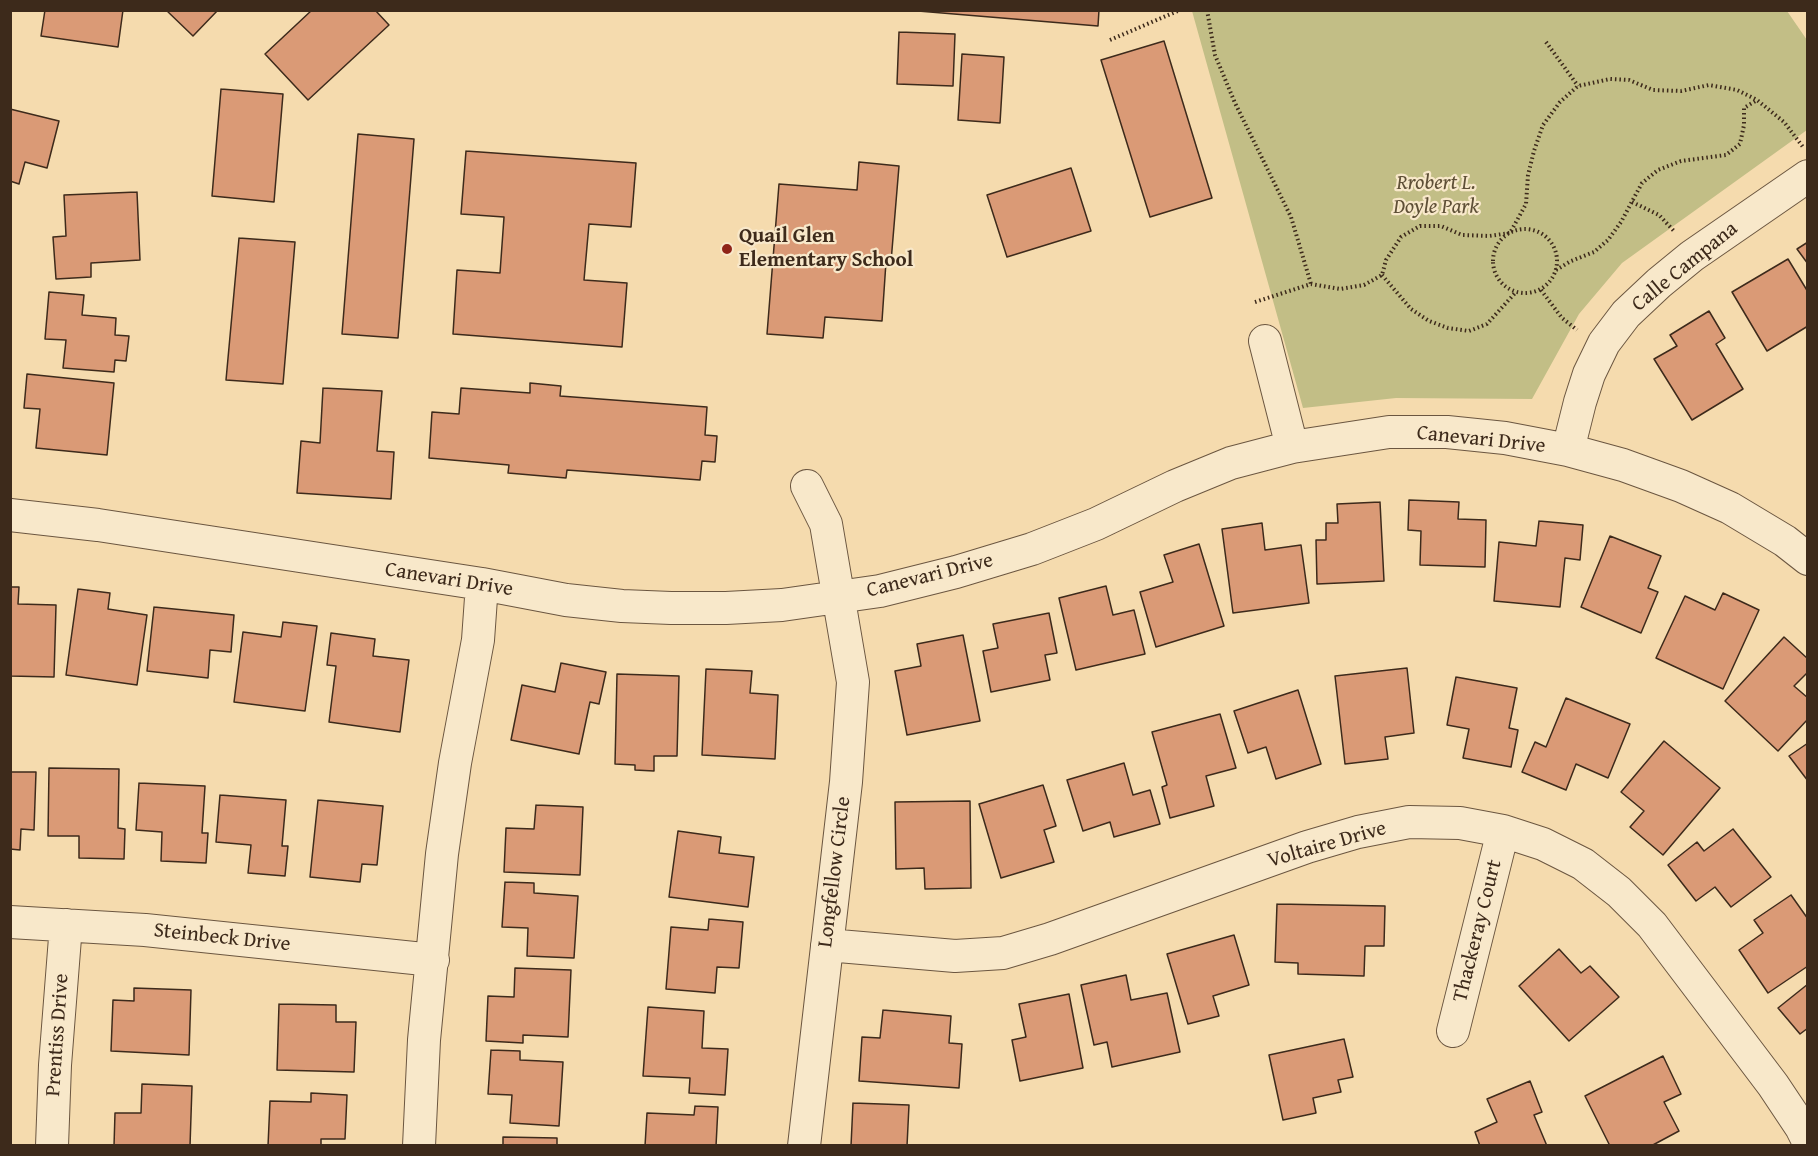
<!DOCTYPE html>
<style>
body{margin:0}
#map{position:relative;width:1818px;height:1156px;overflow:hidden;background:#f5dbae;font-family:"Gentium Book Plus",serif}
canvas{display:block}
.frame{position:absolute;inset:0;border:12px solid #3d2a1b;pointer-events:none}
</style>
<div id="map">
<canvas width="1818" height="1156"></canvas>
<div class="frame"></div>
</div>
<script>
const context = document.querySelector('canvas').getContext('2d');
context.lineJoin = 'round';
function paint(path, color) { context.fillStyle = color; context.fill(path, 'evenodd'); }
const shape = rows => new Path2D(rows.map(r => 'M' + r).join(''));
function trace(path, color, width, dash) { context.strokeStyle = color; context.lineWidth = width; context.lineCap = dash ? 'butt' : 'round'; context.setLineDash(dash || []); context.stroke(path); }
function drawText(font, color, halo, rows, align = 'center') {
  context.font = font + ' "Gentium Book Plus",serif'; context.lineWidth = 4.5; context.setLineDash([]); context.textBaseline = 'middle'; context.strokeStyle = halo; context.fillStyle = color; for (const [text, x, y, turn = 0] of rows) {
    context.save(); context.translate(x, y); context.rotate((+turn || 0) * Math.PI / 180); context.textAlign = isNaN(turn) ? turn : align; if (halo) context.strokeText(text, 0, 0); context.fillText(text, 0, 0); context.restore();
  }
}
const green = shape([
 [1192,11,1787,11,1807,40,1807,130,1622,263,1579,314,1532,399,1396,398,1303,408]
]);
const building = shape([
 [45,10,123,10,118,47,41,36,45,10],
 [166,10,218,10,193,36,166,10],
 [312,10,375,10,389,25,308,100,265,54,312,10],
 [906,10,1099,10,1098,26,906,10],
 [899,32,955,34,953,86,897,84,899,32],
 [1164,41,1212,198,1150,217,1101,60,1164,41],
 [962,54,1004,57,1000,123,958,120,962,54],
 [221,89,283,94,274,202,212,196,221,89],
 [10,109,59,121,47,168,25,162,19,184,10,181,10,109],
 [358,134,414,139,398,338,342,334,358,134],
 [466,151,636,163,631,227,589,224,584,280,627,283,622,347,453,334,457,270,500,273,504,217,461,214,466,151],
 [859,162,899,166,891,262,886,262,882,321,825,317,823,338,767,334,779,184,857,190,859,162],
 [1071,168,1091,231,1007,257,987,195,1071,168],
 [137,192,140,260,91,263,91,277,56,279,53,237,66,236,64,195,137,192],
 [239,238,295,242,283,384,226,380,239,238],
 [1808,242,1808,264,1797,249,1808,242],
 [1788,259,1808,292,1808,326,1767,351,1732,292,1788,259],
 [49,292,84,295,82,315,116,318,115,335,129,336,126,361,115,360,114,372,63,368,66,340,45,339,49,292],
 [1709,311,1725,338,1716,344,1743,389,1692,420,1654,359,1677,346,1670,335,1709,311],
 [27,374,114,383,107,455,36,448,40,409,24,408,27,374],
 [530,383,561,386,560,396,707,407,705,435,717,436,715,462,702,461,700,480,567,470,566,478,508,473,509,465,429,458,432,412,459,414,461,388,530,393,530,383],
 [323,388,382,391,377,451,394,452,391,499,297,493,301,441,320,443,323,388],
 [1409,500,1459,502,1458,519,1486,520,1485,567,1420,565,1421,531,1408,530,1409,500],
 [1380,502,1384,581,1317,584,1316,540,1326,540,1326,523,1338,523,1337,504,1380,502],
 [1539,521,1583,525,1580,560,1565,558,1560,607,1494,601,1499,542,1536,546,1539,521],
 [1262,523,1265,550,1301,545,1309,603,1233,613,1222,529,1262,523],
 [1610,536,1661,556,1648,588,1658,592,1641,633,1581,607,1610,536],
 [1199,544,1224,626,1156,647,1140,592,1173,582,1164,555,1199,544],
 [1106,586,1113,615,1134,610,1145,654,1076,670,1059,598,1106,586],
 [10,587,19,587,18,604,56,605,54,677,10,676,10,587],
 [78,589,110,593,108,609,147,615,137,685,66,675,78,589],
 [1723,593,1759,610,1723,689,1656,658,1685,596,1715,610,1723,593],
 [154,607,234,615,231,652,210,650,208,678,147,671,154,607],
 [1049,613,1057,653,1045,655,1050,680,991,692,983,651,998,648,993,624,1049,613],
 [283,622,317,626,305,711,234,702,243,632,281,637,283,622],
 [331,633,375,639,373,656,409,660,400,732,329,722,336,666,327,665,331,633],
 [963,635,980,721,907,735,895,671,921,666,917,644,963,635],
 [1784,637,1808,659,1808,672,1794,686,1808,698,1808,719,1778,751,1725,701,1784,637],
 [561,663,606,672,599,704,590,702,579,754,511,740,522,685,555,692,561,663],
 [1407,668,1414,733,1385,737,1388,759,1345,764,1335,676,1407,668],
 [706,669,752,671,750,693,778,695,775,759,702,755,706,669],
 [617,674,679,676,677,756,654,756,654,771,635,770,635,765,615,764,617,674],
 [1456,677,1517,688,1509,728,1518,730,1511,767,1463,758,1469,729,1447,725,1456,677],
 [1298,690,1321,764,1276,779,1266,747,1248,753,1234,711,1298,690],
 [1566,698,1630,724,1608,778,1576,764,1566,790,1522,772,1535,742,1546,747,1566,698],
 [1220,714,1236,768,1206,776,1214,806,1170,818,1162,787,1167,785,1152,732,1220,714],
 [1664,741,1720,788,1663,855,1630,827,1644,811,1621,792,1664,741],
 [1808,743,1808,781,1789,756,1808,743],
 [1124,763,1133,795,1150,790,1160,824,1114,837,1110,822,1083,831,1067,780,1124,763],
 [49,768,119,769,118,828,125,829,124,859,79,858,79,836,48,836,49,768],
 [10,772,36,772,34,830,21,829,20,850,10,849,10,772],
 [139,783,205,786,202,833,208,833,206,863,161,861,162,832,136,830,139,783],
 [1043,785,1056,826,1044,830,1054,862,1001,878,979,804,1043,785],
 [220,795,286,800,282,846,288,846,285,876,248,873,251,845,216,842,220,795],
 [318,800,383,806,377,865,362,864,360,882,310,877,318,800],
 [970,801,971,888,925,889,924,868,896,869,895,802,970,801],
 [536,805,583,807,580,875,504,872,506,828,534,829,536,805],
 [1733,829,1771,877,1731,907,1715,887,1696,901,1668,865,1697,842,1704,851,1733,829],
 [678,831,721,837,719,853,754,857,748,907,669,897,678,831],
 [505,882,534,883,534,893,578,896,574,958,527,956,528,928,502,927,505,882],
 [1791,895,1808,919,1808,966,1768,993,1739,950,1763,933,1754,920,1791,895],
 [1277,904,1385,906,1384,946,1365,946,1364,976,1298,974,1298,963,1275,962,1277,904],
 [709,919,743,922,739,968,717,967,715,993,666,989,671,927,708,930,709,919],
 [1234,935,1249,985,1213,996,1219,1016,1188,1024,1167,954,1234,935],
 [1559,949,1581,973,1590,966,1619,997,1569,1041,1519,986,1559,949],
 [515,968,571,970,568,1037,523,1035,523,1043,486,1041,488,996,514,997,515,968],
 [1126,975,1131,1000,1167,993,1180,1052,1112,1067,1107,1042,1094,1045,1081,985,1126,975],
 [1808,984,1808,1028,1800,1034,1778,1008,1808,984],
 [134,988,191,990,189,1055,111,1051,113,1000,134,1001,134,988],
 [1069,994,1083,1068,1020,1081,1012,1040,1026,1037,1019,1004,1069,994],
 [279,1004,336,1005,336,1022,356,1022,354,1072,277,1070,279,1004],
 [648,1007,704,1011,702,1048,728,1049,725,1095,689,1093,690,1078,643,1076,648,1007],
 [883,1010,951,1016,949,1043,962,1044,959,1088,859,1081,862,1037,880,1038,883,1010],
 [1344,1039,1353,1077,1338,1080,1341,1092,1313,1098,1316,1113,1283,1120,1269,1055,1344,1039],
 [491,1050,520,1051,520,1060,563,1062,559,1126,510,1123,512,1095,488,1094,491,1050],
 [1663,1056,1681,1094,1664,1102,1679,1131,1651,1146,1610,1146,1585,1096,1663,1056],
 [1530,1081,1542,1112,1534,1115,1547,1146,1480,1146,1475,1132,1497,1122,1487,1099,1530,1081],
 [142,1084,192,1086,190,1146,114,1146,115,1113,141,1113,142,1084],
 [311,1093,347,1095,345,1139,321,1139,321,1146,268,1146,270,1101,311,1102,311,1093],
 [853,1103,909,1105,907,1146,851,1146,853,1103],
 [695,1106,718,1107,716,1146,645,1146,647,1113,694,1115,695,1106],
 [503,1137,557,1138,557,1146,503,1146,503,1137]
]);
const path = shape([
 [1207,10,1215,55,1235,103,1291,217,1311,284],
 [1110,40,1180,10],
 [1546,42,1578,86],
 [1632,202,1659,215,1674,231],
 '1493 261a32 32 0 1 1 64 0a32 32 0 1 1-64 0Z',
 [1556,270,1571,261,1594,252,1608,240,1621,222,1642,183,1658,170,1681,161,1726,155,1740,144,1744,125,1744,108,1757,100],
 [1382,275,1411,309,1429,321,1448,328,1469,331,1487,324,1516,292],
 [1541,290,1562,318,1577,330],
 [1255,302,1311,284,1340,289,1364,285,1382,275,1386,260,1401,237,1420,226,1441,226,1462,235,1489,236,1510,233,1526,204,1528,175,1534,151,1543,125,1560,102,1578,86,1610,79,1629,80,1653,90,1681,91,1709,85,1737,90,1757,100,1784,122,1803,147]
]);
const minor = shape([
 [1265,341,1292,447],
 [1568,450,1580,402,1589,374,1604,343,1626,314,1659,283,1692,256,1808,176],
 [10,515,98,525,482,584,566,600,622,606,671,608,726,608,782,605,880,591,956,572,1032,549,1096,524,1175,486,1231,463,1292,447,1389,432,1447,432,1505,438,1568,450,1623,465,1681,486,1730,508,1785,541,1808,559],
 [10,922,145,930,433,960],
 [827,945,955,956,1003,953,1050,939,1307,847,1358,832,1409,822,1460,823,1503,831,1543,844,1583,864,1619,892,1652,925,1773,1085,1801,1127,1808,1141],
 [1453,1031,1503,831],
 [52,1146,55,1065,66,925],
 [419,1146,424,1040,442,854,455,763,478,640,482,584],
 [804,1146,846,782,853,682,826,524,807,486]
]);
const markers = [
 [727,249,6,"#8f2418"]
];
const parkNames = [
 ["Rrobert L.",1436,184],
 ["Doyle Park",1436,208]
];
const poiNames = [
 ["Quail Glen",739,237],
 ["Elementary School",739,261]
];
const streetNames = [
 ["Calle Campana",1685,267,-39],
 ["Canevari Drive",1481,440,6],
 ["Canevari Drive",930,576,-14],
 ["Canevari Drive",449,580,9],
 ["Voltaire Drive",1327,845,-16],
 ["Longfellow Circle",835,872,-83],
 ["Thackeray Court",1478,931,-76],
 ["Steinbeck Drive",222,938,6],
 ["Prentiss Drive",58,1035,-86]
];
paint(green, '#c2be86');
paint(building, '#da9a76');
trace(building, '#3d2a1b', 1.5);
trace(minor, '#6b5640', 34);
trace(path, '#3d2a1b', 4, [1.5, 3]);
trace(minor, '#f8e8ca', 32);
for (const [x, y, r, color] of markers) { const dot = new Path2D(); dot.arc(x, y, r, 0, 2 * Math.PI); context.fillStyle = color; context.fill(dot); trace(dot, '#f8e8ca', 2); }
drawText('italic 21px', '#5e4f36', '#f8e8ca', parkNames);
drawText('bold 21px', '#3d2a1b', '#f8e8ca', poiNames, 'left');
drawText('21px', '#3d2a1b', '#f8e8ca', streetNames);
</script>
